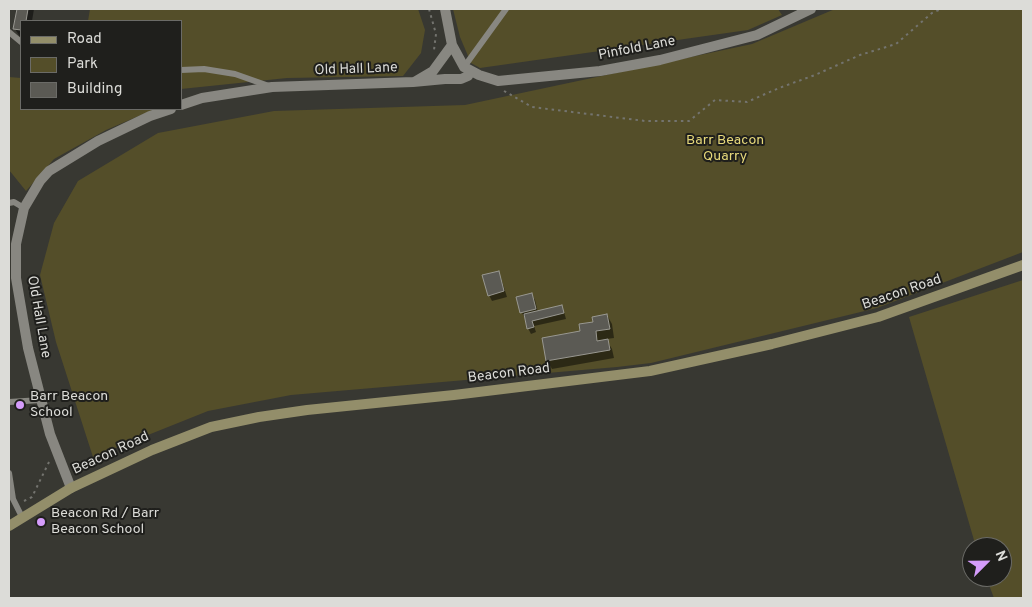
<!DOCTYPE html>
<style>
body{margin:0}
#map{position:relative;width:1032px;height:607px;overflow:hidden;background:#383832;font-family:Overpass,sans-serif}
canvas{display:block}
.frame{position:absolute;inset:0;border:10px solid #dcdcd8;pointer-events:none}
.legend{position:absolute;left:20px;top:20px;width:162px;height:90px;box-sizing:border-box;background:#1f1f1c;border:1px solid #6b6b67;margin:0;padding:6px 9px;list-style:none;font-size:15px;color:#dcdcd8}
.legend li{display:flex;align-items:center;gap:10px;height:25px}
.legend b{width:25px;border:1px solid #6b6b67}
.north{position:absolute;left:962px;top:537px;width:50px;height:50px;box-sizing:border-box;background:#1f1f1c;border:1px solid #6b6b67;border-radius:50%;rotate:67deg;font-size:14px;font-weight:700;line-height:20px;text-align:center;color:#dcdcd8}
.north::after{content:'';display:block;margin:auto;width:18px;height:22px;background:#d59cfb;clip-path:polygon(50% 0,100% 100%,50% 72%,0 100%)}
</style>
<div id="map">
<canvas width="1032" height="607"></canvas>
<div class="frame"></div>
<ul class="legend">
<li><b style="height:6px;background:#938e6a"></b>Road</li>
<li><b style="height:14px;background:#544e29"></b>Park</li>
<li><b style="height:14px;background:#5b5a54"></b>Building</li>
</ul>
<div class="north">N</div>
</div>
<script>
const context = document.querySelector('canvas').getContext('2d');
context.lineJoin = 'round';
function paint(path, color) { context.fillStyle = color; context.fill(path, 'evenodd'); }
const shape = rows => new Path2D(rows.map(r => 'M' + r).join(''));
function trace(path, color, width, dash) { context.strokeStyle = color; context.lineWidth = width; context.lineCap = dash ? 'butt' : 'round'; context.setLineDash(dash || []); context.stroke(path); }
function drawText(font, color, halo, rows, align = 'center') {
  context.font = font + ' Overpass,sans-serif'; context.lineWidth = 4; context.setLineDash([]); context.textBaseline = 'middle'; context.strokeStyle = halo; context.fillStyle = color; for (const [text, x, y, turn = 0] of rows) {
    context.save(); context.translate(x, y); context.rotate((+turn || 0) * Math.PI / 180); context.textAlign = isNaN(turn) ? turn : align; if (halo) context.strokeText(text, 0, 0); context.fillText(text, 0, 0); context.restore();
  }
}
const green = shape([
 [90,9,418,9,425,30,421,53,403,76,287,78,181,89,181,21,88,21],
 [453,9,778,9,782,15,748,30,480,68,471,63,460,37],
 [835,9,1023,9,1023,252,877,308,651,363,617,367,291,395,208,411,93,457,56,342,40,275,54,223,78,181,158,133,274,111,465,105,752,44],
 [9,77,21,78,21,109,155,109,106,130,54,159,26,191,9,170],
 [1023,280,1023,598,994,598,986,577,1002,577,1002,547,976,547,909,317]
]);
const shadow = shape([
 [18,9,34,9,32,21,21,21,21,38,20,37,15,29],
 [498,272,501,278,507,297,492,301,489,295],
 [532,295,535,300,538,312,561,307,564,312,566,319,534,326,536,332,531,334,528,328,526,318,525,318,522,313,518,298],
 [607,315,612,324,614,338,606,339,612,349,614,358,552,369,547,360,581,332]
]);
const building = shape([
 [17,9,28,9,26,21,21,21,21,30,13,29,17,9],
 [499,271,504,291,488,296,482,275,499,271],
 [532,293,536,309,520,313,516,297,532,293],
 [562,305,564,313,532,321,534,327,527,329,524,314,562,305],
 [607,314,610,329,596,331,597,341,608,339,610,350,546,361,542,338,580,331,579,324,593,322,592,317,607,314]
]);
const path = shape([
 [429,9,436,34,434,50],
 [504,91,532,107,645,121,689,121,715,100,747,102,779,88,815,75,860,55,896,44,932,13,941,9],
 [24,501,32,497,49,462]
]);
const lane = shape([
 [9,32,21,42],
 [464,67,506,9],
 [181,70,204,69,235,74,269,86],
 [9,203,14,202,24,208],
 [9,402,41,400],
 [9,473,13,499,22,517]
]);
const street = shape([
 [445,9,452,45,464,67,479,75,498,81,600,71,660,60,757,35,811,9],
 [416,81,433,71,452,45],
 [181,105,202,98,272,87,413,82,445,79,461,79,468,76,471,71],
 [71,488,50,434,28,348,16,278,16,244,24,208,40,181,49,171,98,141,150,116,171,109]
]);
const secondary = shape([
 [9,526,71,488,152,450,211,427,259,417,307,410,454,395,650,371,772,344,878,317,1023,265]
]);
const markers = [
 [20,405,5,"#d59cfb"],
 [41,522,5,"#d59cfb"]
];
const streetNames = [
 ["Pinfold Lane",637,49,-11],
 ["Old Hall Lane",356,70,-2],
 ["Beacon Road",902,293,-19],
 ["Old Hall Lane",38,317,80],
 ["Beacon Road",509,374,-7],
 ["Beacon Road",111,454,-25]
];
const parkNames = [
 ["Barr Beacon",725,141],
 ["Quarry",725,157]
];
const poiNames = [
 ["Barr Beacon",30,397],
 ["School",30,413],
 ["Beacon Rd / Barr",51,514],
 ["Beacon School",51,530]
];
paint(green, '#544e29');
paint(shadow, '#0007');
paint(building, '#5b5a54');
trace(building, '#999891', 1);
trace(path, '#74746f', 2, [2.5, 4]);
trace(lane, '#888781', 6);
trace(street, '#888781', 10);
trace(secondary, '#938e6a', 10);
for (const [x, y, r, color] of markers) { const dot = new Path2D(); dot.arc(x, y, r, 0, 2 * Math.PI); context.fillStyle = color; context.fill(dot); trace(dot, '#1f1f1c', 2); }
drawText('14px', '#dcdcd8', '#1f1f1c', streetNames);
drawText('14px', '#e6d87a', '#1f1f1c', parkNames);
drawText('14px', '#dcdcd8', '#1f1f1c', poiNames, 'left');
</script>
